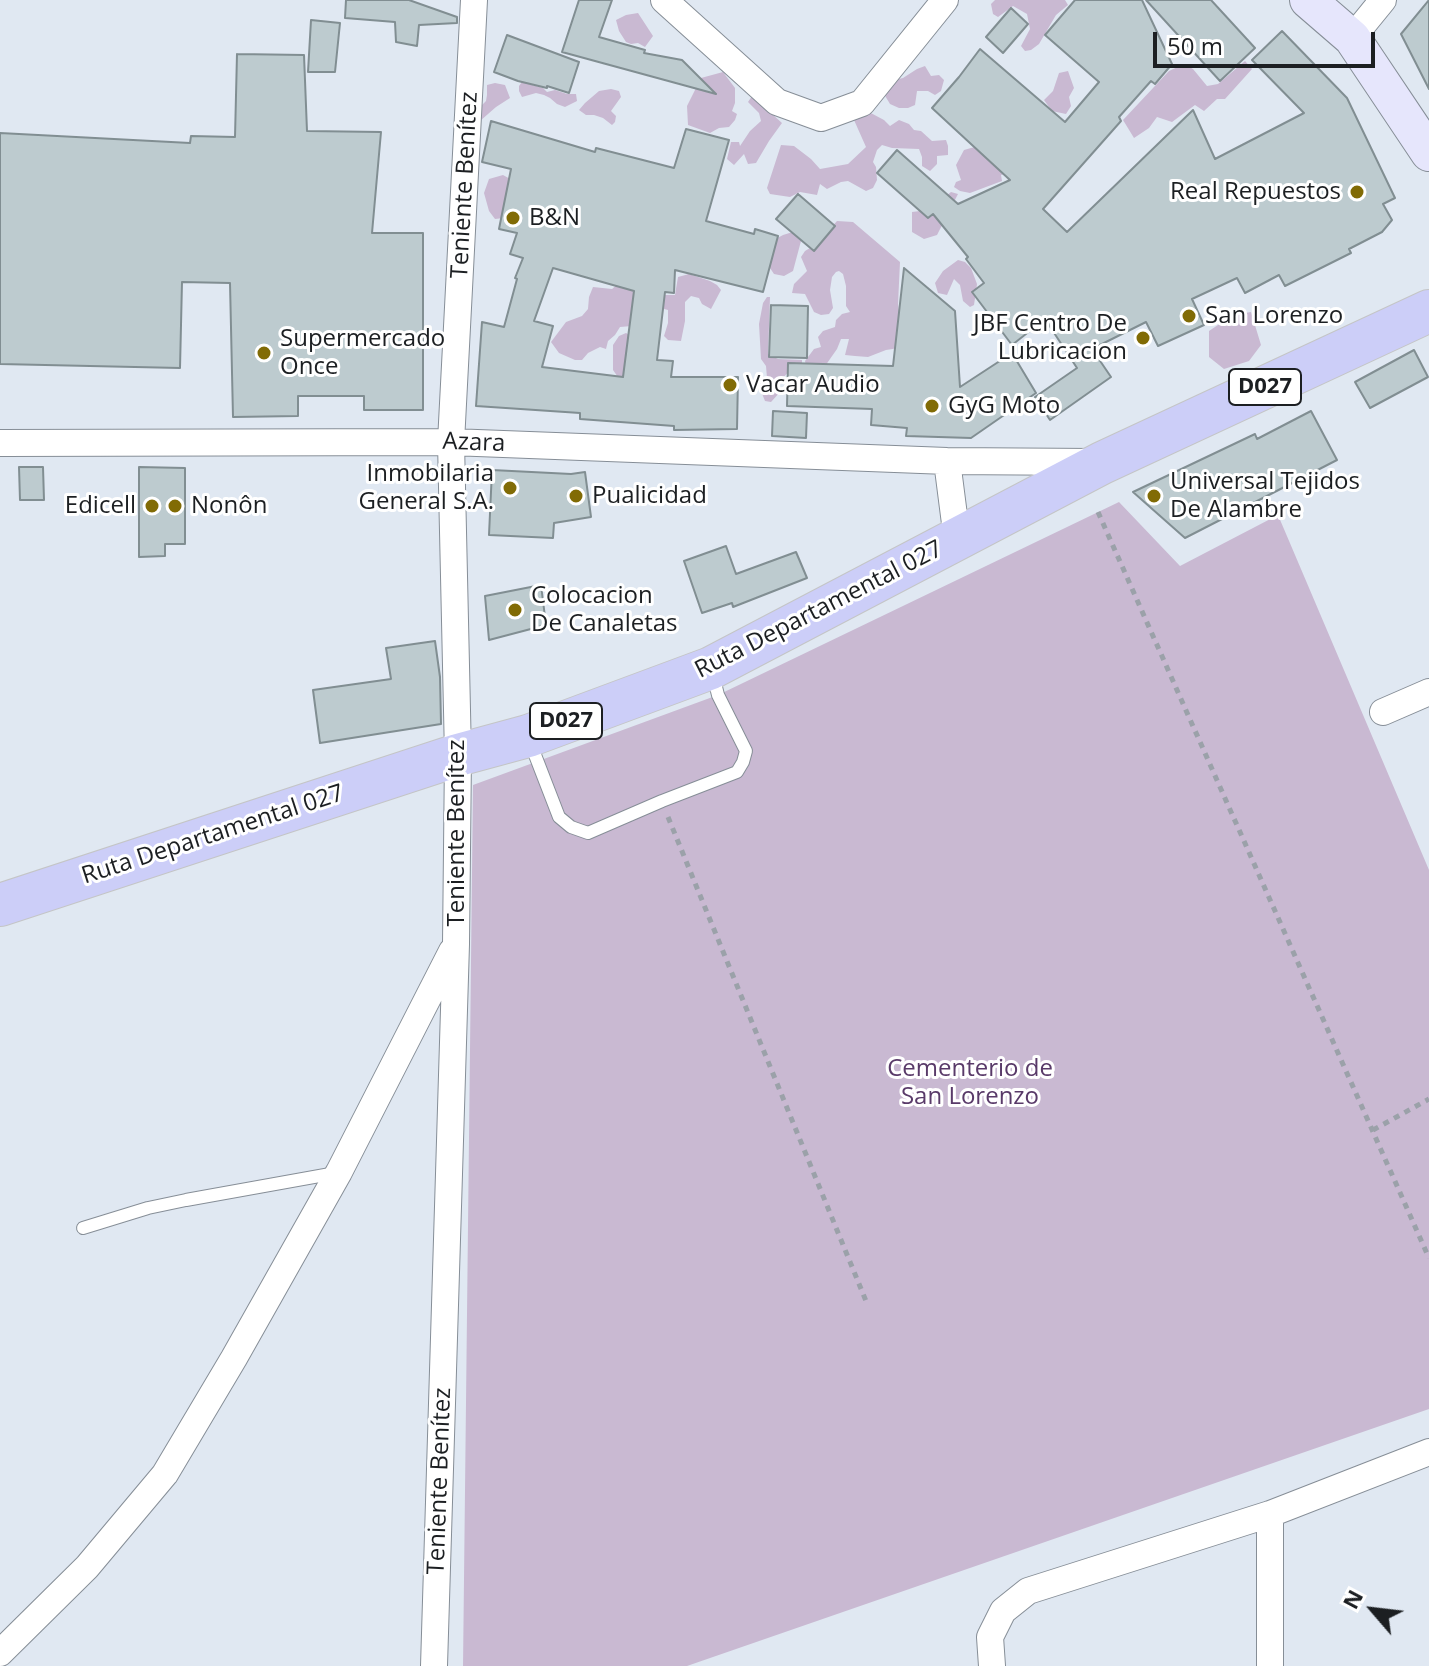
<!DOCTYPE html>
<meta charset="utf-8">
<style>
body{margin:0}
#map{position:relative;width:1429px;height:1666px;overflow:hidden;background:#e0e8f2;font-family:"Open Sans",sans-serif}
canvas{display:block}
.north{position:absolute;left:1333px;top:1570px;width:80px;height:80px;-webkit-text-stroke:6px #fff;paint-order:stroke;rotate:298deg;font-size:22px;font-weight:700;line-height:32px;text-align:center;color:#1c1f22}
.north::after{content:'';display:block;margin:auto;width:28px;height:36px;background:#1c1f22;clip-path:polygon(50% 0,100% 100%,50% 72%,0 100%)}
.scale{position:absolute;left:1153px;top:32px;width:222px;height:36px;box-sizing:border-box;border:4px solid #1c1f22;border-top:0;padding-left:10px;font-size:24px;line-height:28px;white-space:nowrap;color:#1c1f22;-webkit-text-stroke:6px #fff;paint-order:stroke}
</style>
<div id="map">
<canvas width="1429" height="1666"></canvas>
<div class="north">N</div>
<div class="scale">50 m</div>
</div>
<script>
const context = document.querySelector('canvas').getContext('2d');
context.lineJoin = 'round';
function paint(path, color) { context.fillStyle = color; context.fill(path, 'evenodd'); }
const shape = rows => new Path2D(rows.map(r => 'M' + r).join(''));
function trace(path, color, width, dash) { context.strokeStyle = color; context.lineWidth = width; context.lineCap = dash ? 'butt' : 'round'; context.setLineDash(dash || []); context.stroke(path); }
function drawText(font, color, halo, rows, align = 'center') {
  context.font = font + ' "Open Sans",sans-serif'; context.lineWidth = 6; context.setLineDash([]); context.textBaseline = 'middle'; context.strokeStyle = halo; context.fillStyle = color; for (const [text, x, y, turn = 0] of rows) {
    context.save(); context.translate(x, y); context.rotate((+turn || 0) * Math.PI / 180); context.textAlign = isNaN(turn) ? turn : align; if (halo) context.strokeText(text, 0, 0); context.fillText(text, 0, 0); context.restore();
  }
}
const green = shape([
 [995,0,1065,0,1068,5,1056,15,1039,44,1031,50,1025,51,1021,46,1030,29,1027,14,1013,6,998,17,993,14,991,4],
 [638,13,653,36,645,47,638,43,631,44,626,42,619,31,616,20,626,15],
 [1245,61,1252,69,1225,99,1217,99,1204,111,1195,105,1172,122,1157,117,1149,128,1134,138,1123,120,1169,71,1184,64,1193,69,1207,86,1218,84],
 [925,66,931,76,939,75,944,80,941,91,935,95,928,91,917,91,915,105,908,108,899,108,890,104,884,94,890,81,903,78,917,69],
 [1068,71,1074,88,1069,97,1071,106,1066,114,1052,111,1044,100,1053,91,1059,73],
 [723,72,735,88,735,103,732,111,737,114,735,120,729,127,719,128,710,133,688,125,687,106,701,78],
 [522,82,543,88,547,92,555,90,567,94,576,94,577,101,565,107,557,104,550,98,544,95,536,93,522,97,519,91,519,86],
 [495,83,505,85,510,98,496,107,480,121,479,108,486,101,487,95,487,85],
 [611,89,619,91,621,97,611,111,616,116,615,122,612,125,603,118,594,115,586,115,579,110,585,103,599,91],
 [752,96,782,123,769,141,756,163,748,164,744,154,734,165,727,159,731,142,739,142,740,146,750,131,761,121,759,113,748,102],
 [867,111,884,120,890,126,899,120,909,124,914,130,921,131,932,141,946,140,948,146,948,155,937,156,937,164,930,171,922,166,922,157,919,149,892,148,882,145,877,150,873,162,876,167,877,180,873,188,866,191,848,181,841,182,827,189,820,184,817,195,800,192,790,197,770,194,767,188,781,145,794,146,811,159,820,169,848,164,866,147,854,120],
 [985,144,1014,172,1001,175,1002,181,970,193,960,191,954,187,956,182,961,180,956,165,964,150],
 [503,175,512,180,504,218,495,219,489,211,484,193,489,179],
 [951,192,958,194,937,235,924,239,912,232,912,212,928,210],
 [837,221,853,222,900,262,898,304,903,341,899,348,886,350,868,357,855,356,845,355,849,339,841,339,837,349,823,369,809,380,805,361,814,349,821,347,818,337,823,331,835,327,836,320,842,314,850,312,846,306,846,286,843,274,839,271,836,272,832,277,830,290,833,308,829,314,821,315,814,312,805,294,792,293,794,284,807,271,801,257,805,251,815,245],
 [796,231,801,241,793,271,784,276,774,274,766,262,772,241,783,235],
 [958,260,965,262,971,268,977,284,974,305,970,307,963,301,960,285,954,279,947,295,938,293,935,283,943,271],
 [689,274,710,281,717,285,721,290,711,309,702,304,699,298,691,296,685,302,685,321,681,341,668,340,664,336,668,323,668,310,653,306,656,295,675,295,678,277],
 [635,281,632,326,620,327,615,335,608,341,606,349,600,347,588,353,582,360,575,360,559,353,551,342,566,322,582,316,588,309,589,297,593,287,612,289,618,284],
 [767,297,770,297,768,354,778,359,802,360,802,364,795,364,778,384,781,391,771,402,765,401,761,391,767,378,766,366,761,359,759,324,763,303],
 [1251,312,1261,345,1249,361,1224,369,1209,357,1209,331,1233,315],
 [626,333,640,341,645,357,620,380,613,370,613,345,619,336],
 [1119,502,1180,566,1278,515,1429,870,1429,1409,687,1666,463,1666,473,785,718,695]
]);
const building = shape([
 [346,0,409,0,457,17,457,23,419,25,417,46,396,42,395,22,345,18,346,0],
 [579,0,612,0,599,37,645,50,644,53,682,60,716,94,562,52,579,0],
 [1075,0,1142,0,1172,64,1155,84,1151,81,1119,117,1121,121,1043,209,1067,232,1193,110,1215,159,1304,113,1252,60,1282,31,1347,98,1395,198,1383,204,1392,220,1382,232,1349,249,1351,253,1285,286,1279,275,1245,293,1237,278,1192,299,1204,325,1158,346,1146,322,1092,349,1111,377,1050,420,1035,397,1077,368,1045,319,1012,345,972,292,984,283,966,259,968,257,933,214,928,218,877,173,897,150,958,204,1010,180,932,108,959,77,980,49,1065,122,1099,82,1045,35,1075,0],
 [1146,0,1211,0,1255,48,1220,81,1146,0],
 [1429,0,1429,89,1401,34,1429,0],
 [1011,8,1028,24,1003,53,986,37,1011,8],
 [311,20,340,23,335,72,308,72,311,20],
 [507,35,579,62,569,93,547,86,547,88,518,81,494,72,507,35],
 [237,54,304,55,307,131,381,132,372,233,423,233,423,410,364,410,364,396,298,396,298,416,233,417,230,283,182,282,180,368,0,364,0,133,190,143,191,136,235,137,237,54],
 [491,121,595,152,596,148,674,168,686,129,729,140,706,221,754,234,755,229,778,236,763,292,675,270,674,293,665,292,657,360,673,361,671,377,738,377,737,429,674,430,674,426,580,419,580,413,476,406,482,322,504,327,517,279,515,278,523,258,510,254,517,233,499,229,511,169,482,162,491,121],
 [553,268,634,291,623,377,542,367,553,326,534,321,553,268],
 [798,194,835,226,814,251,776,219,798,194],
 [904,268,955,311,960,387,1012,353,1036,393,971,438,906,436,907,428,871,425,872,409,787,406,788,363,893,366,904,268],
 [771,305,808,306,807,358,769,357,771,305],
 [1414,350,1428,377,1370,408,1355,382,1414,350],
 [773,411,807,413,806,438,772,436,773,411],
 [1311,411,1337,460,1185,538,1133,492,1255,434,1257,439,1311,411],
 [19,467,43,467,44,500,20,500,19,467],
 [139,467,185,468,185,544,165,544,165,556,139,557,139,467],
 [492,470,571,474,585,472,591,517,554,523,553,538,489,535,492,470],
 [726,546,736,574,796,552,807,578,733,607,732,603,702,613,684,561,726,546],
 [541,585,546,625,489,640,485,596,541,585],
 [435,641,440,677,441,724,320,743,313,690,391,679,386,648,435,641]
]);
const path = shape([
 [1098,512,1429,1258],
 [668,817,866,1301],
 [1373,1130,1429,1099]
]);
const lane = shape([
 [530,742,559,817,571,827,588,833,662,801,737,772,743,762,746,751,718,695,713,675],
 [83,1228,148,1208,186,1200,336,1173]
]);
const street = shape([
 [664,0,777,102,821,118,862,103,945,0],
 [1352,38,1383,0],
 [0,443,451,442,947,461,1094,462],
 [947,461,957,539],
 [1383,712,1429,692],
 [0,1653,87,1567,165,1474,234,1358,339,1172,452,951],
 [434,1666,456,944,458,755,451,442,474,0],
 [992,1666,990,1637,1003,1611,1028,1591,1270,1514,1429,1452],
 [1270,1666,1270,1514]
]);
const secondary = shape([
 [1308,0,1352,38,1429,153]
]);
const primary = shape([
 [0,905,458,755,528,736,711,668,1102,463,1429,311]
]);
const markers = [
 [1357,192,8,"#816b05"],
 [513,218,8,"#816b05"],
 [1189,316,8,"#816b05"],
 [1143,338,8,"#816b05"],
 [264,353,8,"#816b05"],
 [730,385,8,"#816b05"],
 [932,406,8,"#816b05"],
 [510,488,8,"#816b05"],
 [576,496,8,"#816b05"],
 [1154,496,8,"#816b05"],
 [152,506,8,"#816b05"],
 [175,506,8,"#816b05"],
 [515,610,8,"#816b05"]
];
const shields = [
 [1265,387,72],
 [566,721,72]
];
const shieldNames = [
 ["D027",1265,387],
 ["D027",566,721]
];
const streetNames = [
 ["Teniente Benítez",465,185,-87],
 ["Azara",474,443,2],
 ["Ruta Departamental 027",819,610,-27],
 ["Teniente Benítez",457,833,-90],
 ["Ruta Departamental 027",213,835,-18],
 ["Teniente Benítez",440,1481,-88]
];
const poiNames = [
 ["Real Repuestos",1341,192,"right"],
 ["B&N",529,218],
 ["San Lorenzo",1205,316],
 ["JBF Centro De",1127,324,"right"],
 ["Lubricacion",1127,352,"right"],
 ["Supermercado",280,339],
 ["Once",280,367],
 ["Vacar Audio",746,385],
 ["GyG Moto",948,406],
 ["Inmobilaria",494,474,"right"],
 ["General S.A.",494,502,"right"],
 ["Universal Tejidos",1170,482],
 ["De Alambre",1170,510],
 ["Pualicidad",592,496],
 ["Edicell",136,506,"right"],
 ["Nonôn",191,506],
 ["Colocacion",531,596],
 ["De Canaletas",531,624]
];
const parkNames = [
 ["Cementerio de",970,1069],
 ["San Lorenzo",970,1097]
];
paint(green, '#c9b9d2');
paint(building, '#bdcbcf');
trace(building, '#818e92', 2);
trace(lane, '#868e97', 14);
trace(street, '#868e97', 28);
trace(secondary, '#868e97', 38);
trace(primary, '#c4c5c6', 44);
trace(path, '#9ba1a9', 5, [6, 6]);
trace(lane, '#fff', 12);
trace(street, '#fff', 26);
trace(secondary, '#e6e6fc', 36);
trace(primary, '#cccef8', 42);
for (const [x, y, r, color] of markers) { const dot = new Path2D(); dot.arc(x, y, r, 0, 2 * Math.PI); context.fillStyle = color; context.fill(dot); trace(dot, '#fff', 3); }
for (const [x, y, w] of shields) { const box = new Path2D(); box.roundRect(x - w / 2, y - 18, w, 36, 6); context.fillStyle = '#fff'; context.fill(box); trace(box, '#1c1f22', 2); }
drawText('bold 22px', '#1c1f22', null, shieldNames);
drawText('24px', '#1c1f22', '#fff', streetNames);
drawText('24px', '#1c1f22', '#fff', poiNames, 'left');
drawText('24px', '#593a69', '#fff', parkNames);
</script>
